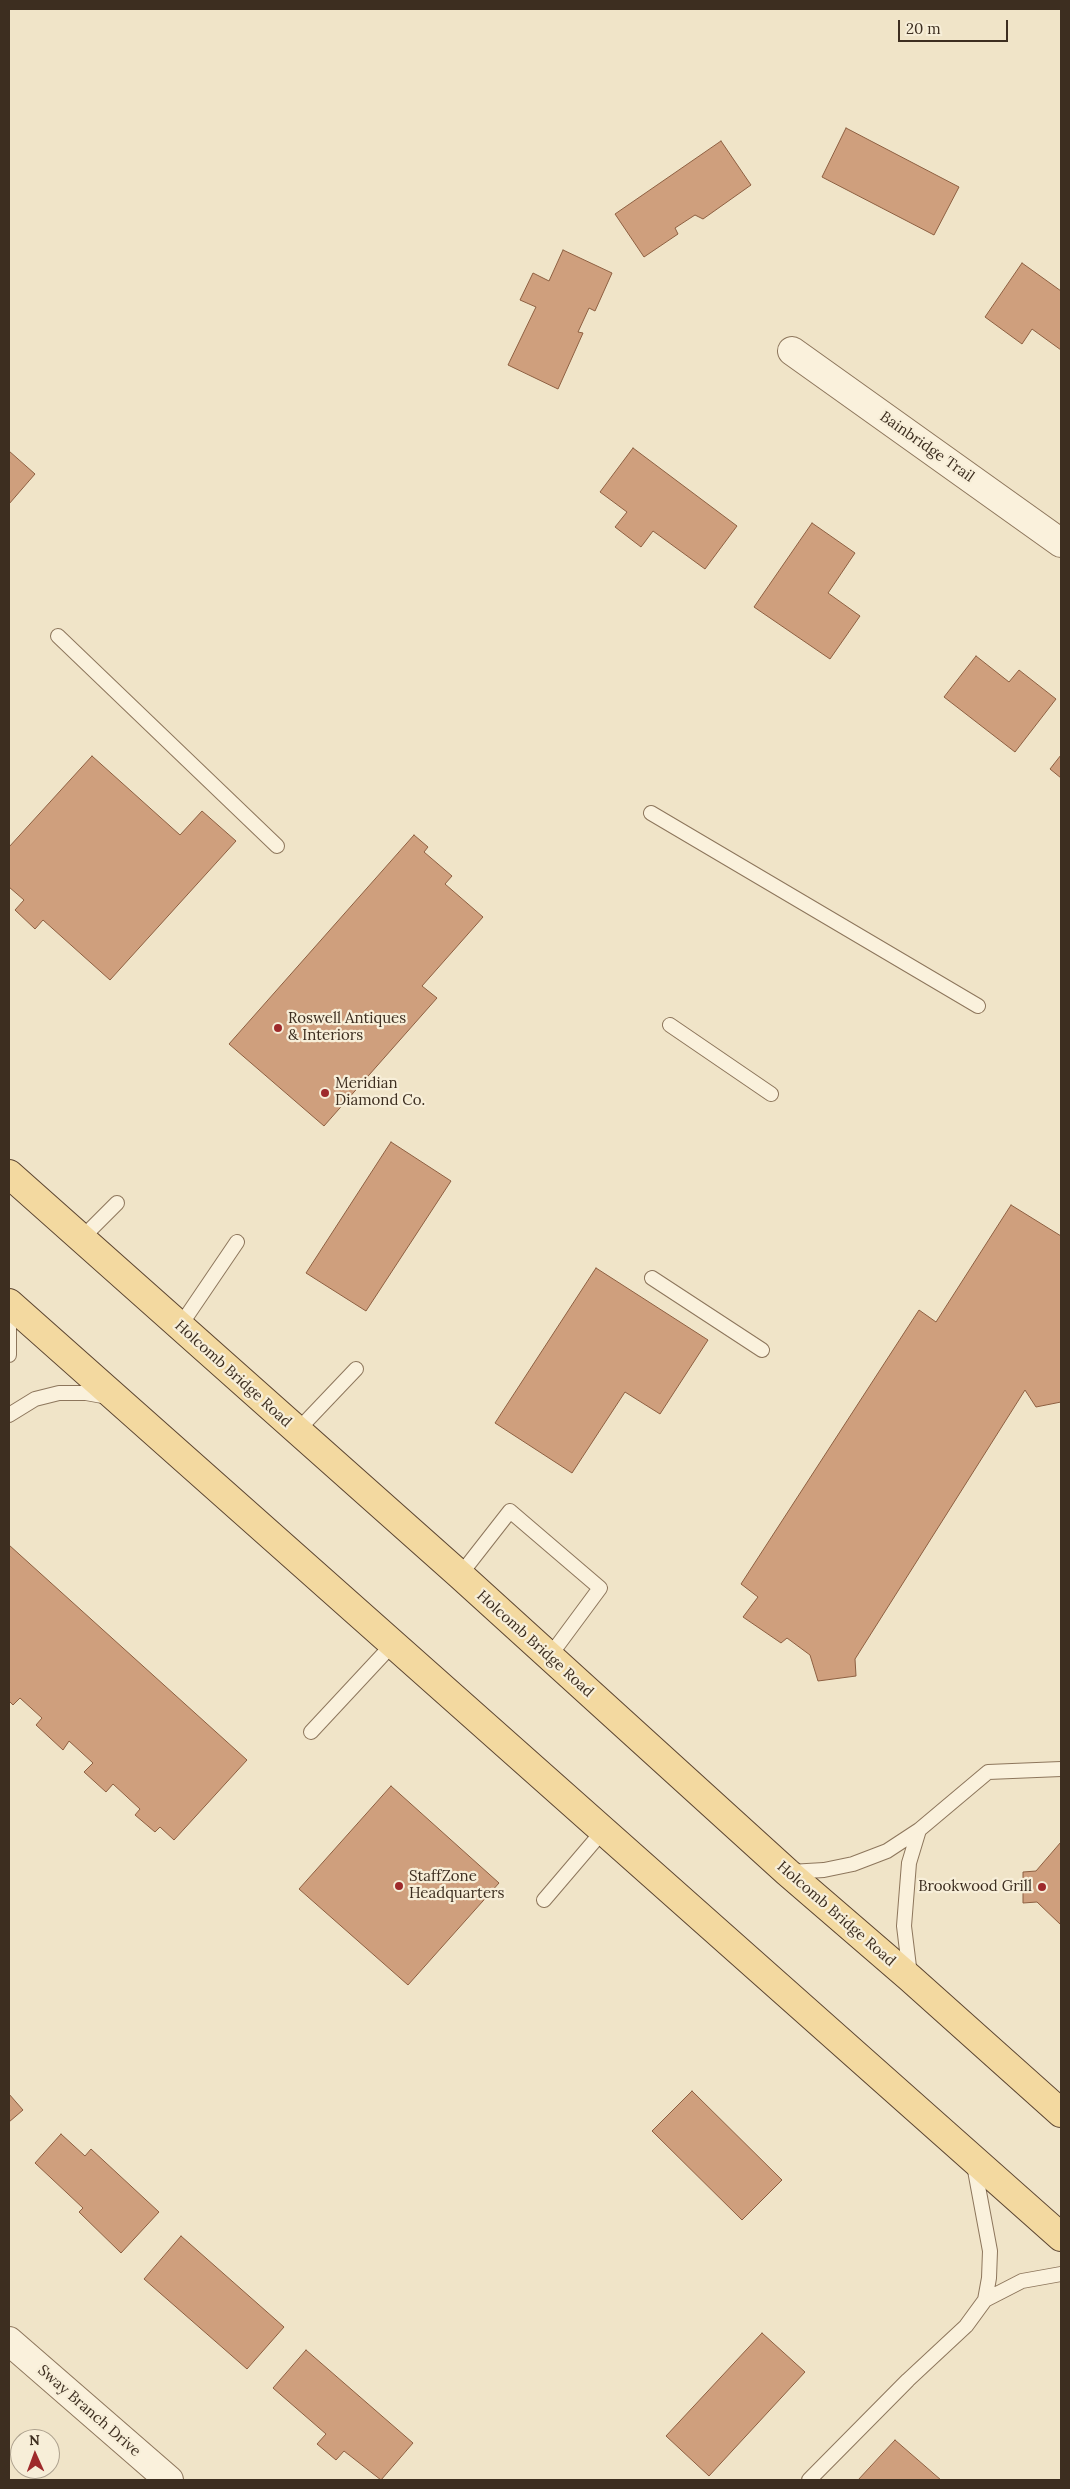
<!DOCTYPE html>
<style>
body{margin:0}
#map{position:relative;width:1070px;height:2489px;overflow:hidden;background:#f0e4c8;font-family:Lora,serif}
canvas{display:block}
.frame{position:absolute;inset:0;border:10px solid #3d2e20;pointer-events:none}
.north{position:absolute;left:10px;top:2429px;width:50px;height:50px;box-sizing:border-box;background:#f7eed8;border:1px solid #ada18e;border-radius:50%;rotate:358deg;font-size:14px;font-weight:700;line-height:20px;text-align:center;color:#3d2e20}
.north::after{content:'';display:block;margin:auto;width:18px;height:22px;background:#9e2a2b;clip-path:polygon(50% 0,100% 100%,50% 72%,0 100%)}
.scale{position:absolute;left:898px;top:20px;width:110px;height:22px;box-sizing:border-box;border:2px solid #3d2e20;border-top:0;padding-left:6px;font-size:15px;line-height:18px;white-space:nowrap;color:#3d2e20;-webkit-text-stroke:4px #f7eed8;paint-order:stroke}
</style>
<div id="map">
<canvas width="1070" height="2489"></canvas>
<div class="frame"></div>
<div class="north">N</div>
<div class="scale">20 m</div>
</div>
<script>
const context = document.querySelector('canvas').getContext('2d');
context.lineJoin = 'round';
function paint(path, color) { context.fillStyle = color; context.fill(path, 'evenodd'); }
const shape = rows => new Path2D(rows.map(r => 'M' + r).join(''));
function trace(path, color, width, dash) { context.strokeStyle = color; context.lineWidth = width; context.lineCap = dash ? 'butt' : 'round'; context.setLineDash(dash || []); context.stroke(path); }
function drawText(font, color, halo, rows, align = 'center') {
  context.font = font + ' Lora,serif'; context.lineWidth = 4.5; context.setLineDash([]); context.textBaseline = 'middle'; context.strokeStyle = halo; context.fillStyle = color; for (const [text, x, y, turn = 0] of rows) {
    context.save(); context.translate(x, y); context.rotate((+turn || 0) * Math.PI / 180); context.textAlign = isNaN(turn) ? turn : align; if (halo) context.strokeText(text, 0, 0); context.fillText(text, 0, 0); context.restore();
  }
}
const building = shape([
 [846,128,959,187,934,235,822,177,846,128],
 [721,141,751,185,703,219,695,215,675,228,678,234,644,257,615,214,721,141],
 [563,250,612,273,595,311,589,308,578,332,583,333,558,389,508,365,536,307,520,300,533,273,549,281,563,250],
 [1022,263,1061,291,1061,350,1032,329,1022,344,985,317,1022,263],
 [633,448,737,526,705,569,653,531,641,547,615,527,627,512,600,492,633,448],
 [9,451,35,474,9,504,9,451],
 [812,523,855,553,828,593,860,616,830,659,754,607,812,523],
 [976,656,1009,682,1019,670,1056,699,1015,752,944,697,976,656],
 [1061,755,1061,778,1050,769,1061,755],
 [92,756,180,835,202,811,236,841,110,980,43,920,35,929,15,910,24,900,9,887,9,847,92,756],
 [414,835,428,847,424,852,452,876,445,884,483,917,422,986,437,998,324,1126,229,1044,414,835],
 [391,1142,451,1181,366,1311,306,1273,391,1142],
 [1011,1205,1061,1236,1061,1402,1036,1407,1025,1390,855,1659,856,1676,818,1681,810,1655,787,1638,781,1643,743,1617,758,1597,741,1584,919,1310,936,1322,1011,1205],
 [596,1268,708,1340,660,1414,625,1392,572,1473,495,1423,596,1268],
 [9,1545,247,1760,174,1840,160,1827,155,1832,135,1815,140,1809,113,1784,106,1792,84,1772,93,1763,69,1741,63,1750,36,1725,42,1718,20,1698,13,1705,9,1701,9,1545],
 [391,1786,499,1883,408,1985,299,1889,391,1786],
 [1061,1842,1061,1925,1037,1902,1023,1903,1023,1872,1036,1871,1061,1842],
 [692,2091,782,2180,742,2220,652,2131,692,2091],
 [9,2094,23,2110,9,2122,9,2094],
 [61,2134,85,2156,91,2149,159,2212,121,2253,79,2212,83,2208,35,2163,61,2134],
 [181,2236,284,2327,247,2369,144,2279,181,2236],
 [762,2333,805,2372,709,2476,666,2436,762,2333],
 [306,2350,413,2443,381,2480,344,2451,336,2460,317,2444,326,2434,273,2388,306,2350],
 [895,2440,941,2480,858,2480,895,2440]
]);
const lane = shape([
 [58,636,277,846],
 [651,813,978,1006],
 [670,1025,771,1094],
 [81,1239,117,1203],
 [652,1278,762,1350],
 [9,1325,9,1355],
 [180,1326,237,1242],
 [9,1415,35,1399,59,1393,86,1393,108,1397],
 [297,1431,356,1369],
 [460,1575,510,1511,600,1588,549,1657],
 [311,1732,392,1645],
 [790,1872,824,1870,853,1864,887,1851,919,1830,988,1772,1061,1769],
 [544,1900,602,1832],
 [910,1975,904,1926,909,1863,919,1830],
 [974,2165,990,2251,989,2278,985,2300],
 [809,2480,908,2380,966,2326,985,2300,1022,2281,1061,2274]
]);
const street = shape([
 [792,351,1061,543],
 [9,2341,169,2480]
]);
const primary = shape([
 [9,1174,460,1575,787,1872,910,1978,1061,2113],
 [9,1303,1061,2237]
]);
const markers = [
 [278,1028,5,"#9e2a2b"],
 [325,1093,5,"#9e2a2b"],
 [399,1886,5,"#9e2a2b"],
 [1042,1887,5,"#9e2a2b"]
];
const streetNames = [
 ["Bainbridge Trail",927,447,35],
 ["Holcomb Bridge Road",233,1374,42],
 ["Holcomb Bridge Road",535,1644,42],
 ["Holcomb Bridge Road",836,1914,41],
 ["Sway Branch Drive",89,2411,41]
];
const poiNames = [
 ["Roswell Antiques",288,1019],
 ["& Interiors",288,1036],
 ["Meridian",335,1084],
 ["Diamond Co.",335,1101],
 ["StaffZone",409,1877],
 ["Headquarters",409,1894],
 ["Brookwood Grill",1032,1887,"right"]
];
paint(building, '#cf9f7d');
trace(building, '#8d5f41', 1);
trace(lane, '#8d765c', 16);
trace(street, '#8d765c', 30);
trace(primary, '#5b4430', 30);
trace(lane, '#faf1dc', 14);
trace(street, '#faf1dc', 28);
trace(primary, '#f3d9a0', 28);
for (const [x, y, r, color] of markers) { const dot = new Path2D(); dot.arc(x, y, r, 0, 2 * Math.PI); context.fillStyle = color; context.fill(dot); trace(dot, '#f7eed8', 2); }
drawText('15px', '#3d2e20', '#f7eed8', streetNames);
drawText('15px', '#3d2e20', '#f7eed8', poiNames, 'left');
</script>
